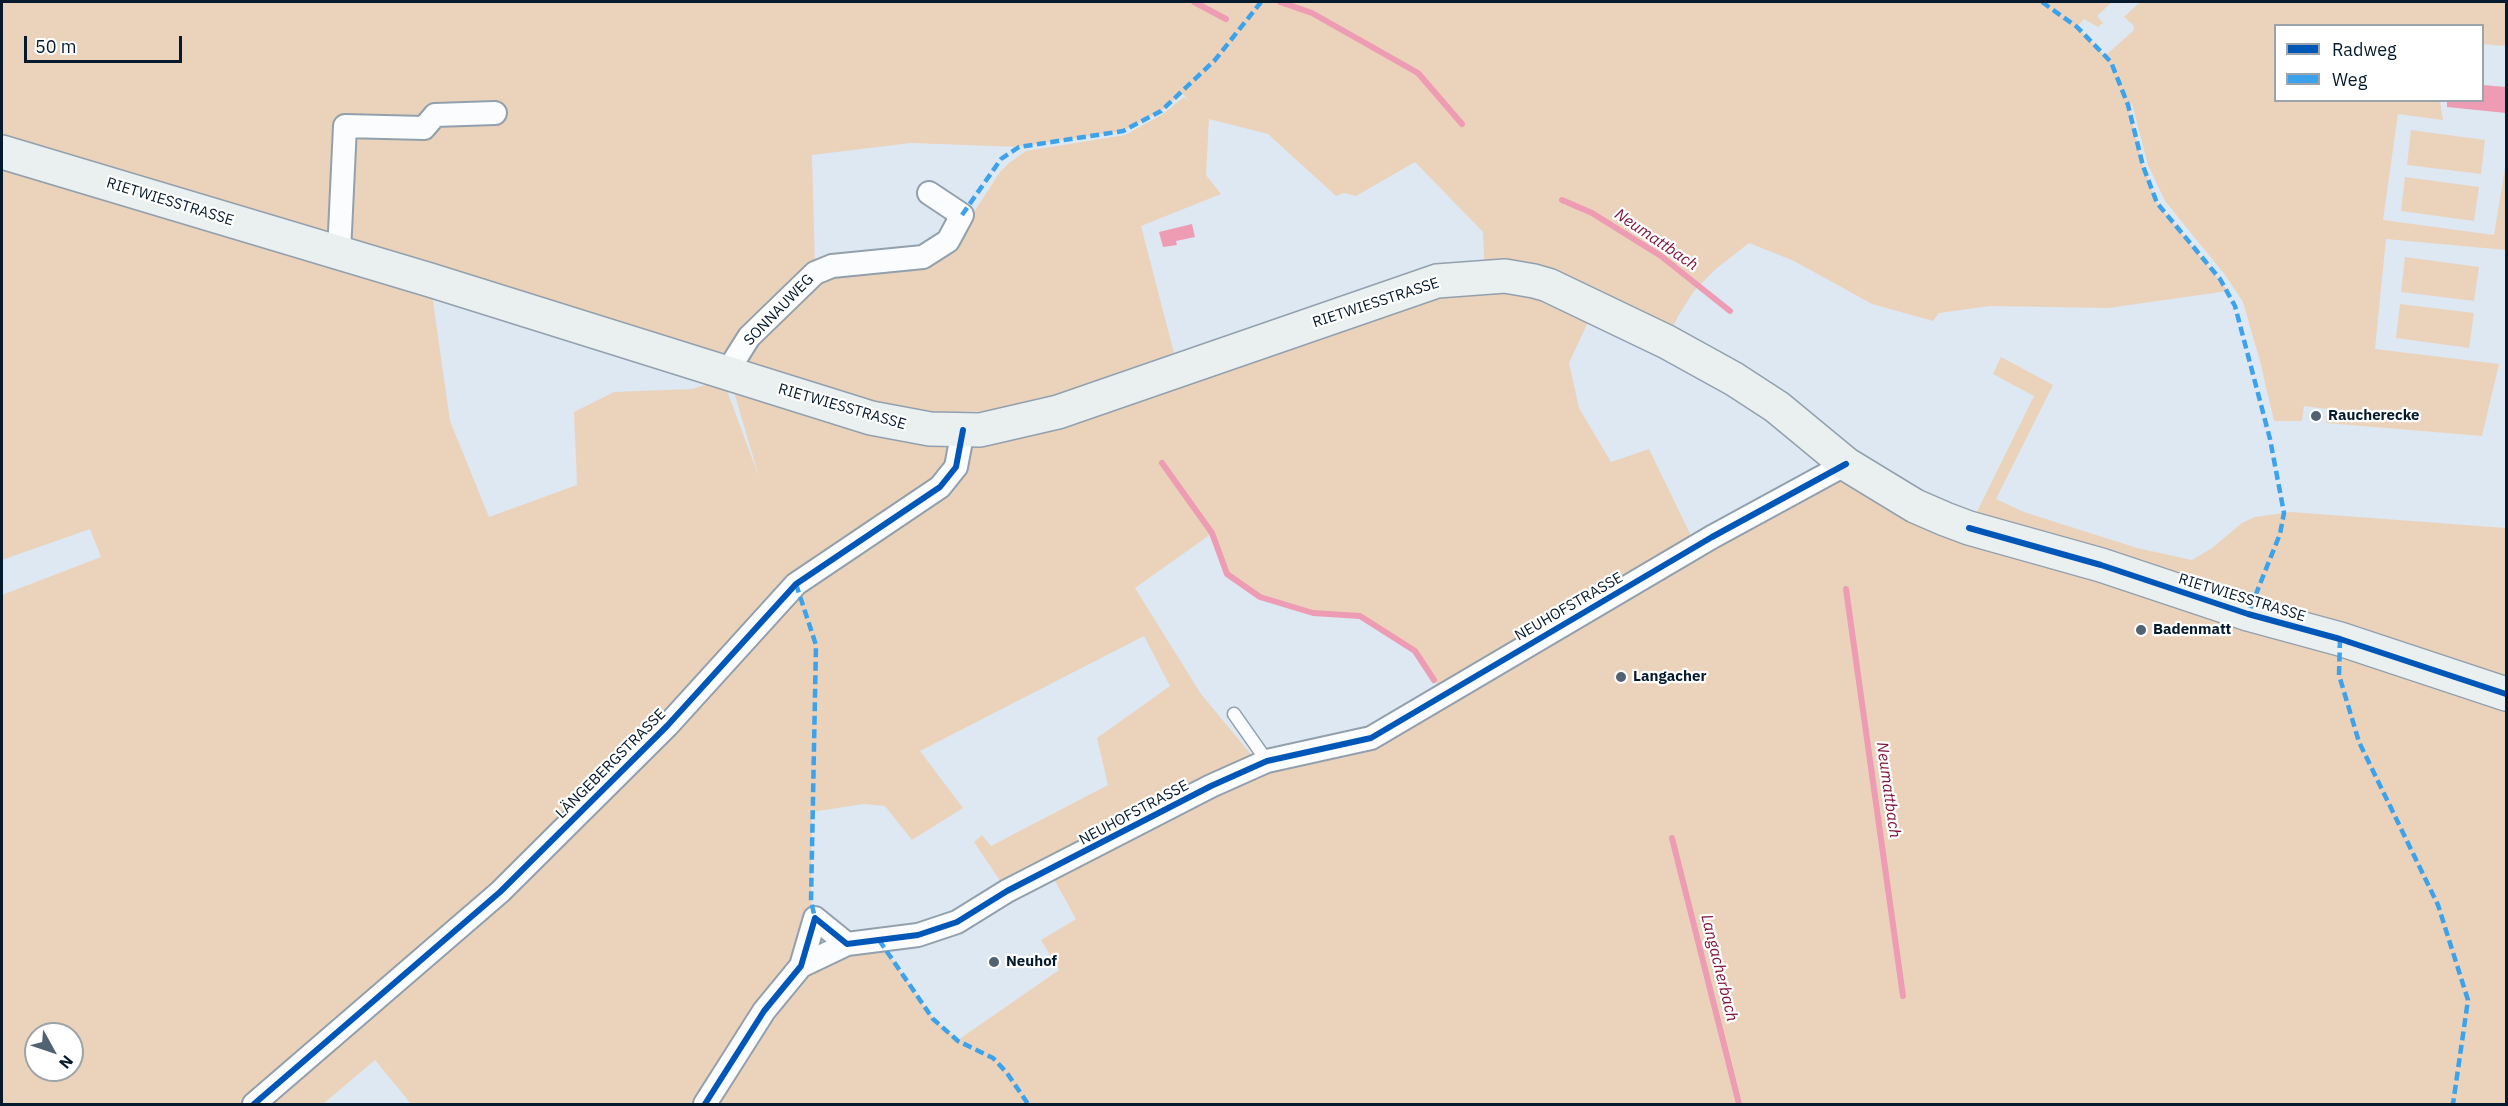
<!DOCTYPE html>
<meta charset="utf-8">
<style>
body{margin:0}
#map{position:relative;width:2508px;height:1106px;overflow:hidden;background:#dde8f3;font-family:"IBM Plex Sans",sans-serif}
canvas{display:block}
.frame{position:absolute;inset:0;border:3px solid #051a2c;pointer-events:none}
.legend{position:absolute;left:2274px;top:24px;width:210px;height:78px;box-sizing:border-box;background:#fff;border:2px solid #9ba3ab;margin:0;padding:8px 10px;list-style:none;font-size:18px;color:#051a2c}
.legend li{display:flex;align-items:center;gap:12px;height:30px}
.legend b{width:30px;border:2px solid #9ba3ab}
.north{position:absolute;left:24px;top:1022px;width:60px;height:60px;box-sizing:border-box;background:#fff;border:2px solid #9ba3ab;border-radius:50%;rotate:130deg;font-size:16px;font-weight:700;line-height:24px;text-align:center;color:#051a2c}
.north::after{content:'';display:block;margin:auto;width:21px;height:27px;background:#516272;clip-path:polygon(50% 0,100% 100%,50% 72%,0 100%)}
.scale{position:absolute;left:24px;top:36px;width:158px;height:27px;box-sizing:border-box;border:3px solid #051a2c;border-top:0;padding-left:8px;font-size:18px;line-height:21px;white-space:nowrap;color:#051a2c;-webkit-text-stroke:4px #fff;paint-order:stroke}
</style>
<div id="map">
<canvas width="2508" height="1106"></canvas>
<div class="frame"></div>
<ul class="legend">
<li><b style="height:8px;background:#0057b8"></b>Radweg</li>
<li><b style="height:8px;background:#3ca2eb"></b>Weg</li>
</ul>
<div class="north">N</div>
<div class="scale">50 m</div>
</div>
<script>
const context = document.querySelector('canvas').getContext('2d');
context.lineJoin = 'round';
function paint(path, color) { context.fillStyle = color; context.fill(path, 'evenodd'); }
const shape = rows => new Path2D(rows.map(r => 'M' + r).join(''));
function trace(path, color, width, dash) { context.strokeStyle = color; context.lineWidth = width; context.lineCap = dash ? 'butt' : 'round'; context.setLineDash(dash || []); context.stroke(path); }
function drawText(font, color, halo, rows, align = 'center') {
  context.font = font + ' "IBM Plex Sans",sans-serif'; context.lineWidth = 4.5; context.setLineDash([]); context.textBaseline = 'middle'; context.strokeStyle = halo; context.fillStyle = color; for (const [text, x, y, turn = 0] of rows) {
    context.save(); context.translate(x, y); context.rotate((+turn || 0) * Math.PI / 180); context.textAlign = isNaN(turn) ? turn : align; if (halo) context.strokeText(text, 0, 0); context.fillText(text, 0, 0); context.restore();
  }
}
const green = shape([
 [2,2,2112,2,2097,16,2103,23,2098,27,2084,19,2077,27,2105,56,2134,30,2133,25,2124,17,2140,2,2506,2,2506,44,2503,46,2483,44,2482,26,2276,26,2276,100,2440,101,2443,120,2398,114,2383,220,2494,235,2506,162,2506,250,2386,239,2375,349,2499,364,2482,436,2326,423,2327,409,2304,406,2302,421,2274,421,2260,361,2243,302,2225,275,2165,201,2148,165,2132,104,2128,105,2143,166,2157,203,2228,291,2108,308,1990,306,1939,313,1933,321,1872,304,1794,261,1749,243,1717,268,1694,291,1677,318,1667,342,1595,307,1569,363,1579,408,1611,462,1649,449,1696,546,1846,464,1945,519,1936,534,1965,544,2021,558,1969,528,2034,396,1993,374,2001,357,2053,385,1996,499,2024,512,2137,548,2192,560,2212,548,2242,523,2255,517,2291,512,2506,528,2506,1104,411,1104,375,1060,323,1104,2,1104,2,595,101,557,90,529,2,560,2,152,430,280,450,421,489,517,577,485,574,412,614,392,692,389,723,380,759,477,731,382,963,430,1485,276,1483,232,1415,162,1356,196,1344,193,1336,196,1268,134,1209,119,1206,175,1221,194,1141,226,1174,353,1028,404,994,411,918,413,857,399,746,362,745,353,820,276,949,250,1000,172,1009,163,1026,151,1125,135,1163,114,1184,97,1190,102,1182,93,1161,111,1123,131,1019,147,911,143,812,155,815,266,719,361,2,142],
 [1211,534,1227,574,1260,597,1313,613,1360,616,1415,651,1444,694,1371,738,1259,764,1201,694,1135,588],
 [1144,636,1170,686,1097,738,1108,785,991,846,982,835,974,842,1007,891,1049,870,1076,919,1041,940,1059,970,958,1040,933,1019,879,940,802,965,815,918,811,901,812,812,863,804,885,806,912,840,963,808,920,751],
 [36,1034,72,1034,72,1070,36,1070],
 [2411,130,2485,140,2481,174,2407,165],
 [2405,177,2479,187,2474,221,2401,211],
 [2405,257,2479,267,2474,301,2401,292],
 [2400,304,2474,313,2469,348,2396,338]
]);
const water = shape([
 [2483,85,2506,87,2506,113,2447,107,2447,101,2482,100],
 [1192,224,1195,237,1176,241,1177,245,1163,247,1159,232]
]);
const stream = shape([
 [1194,2,1226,19],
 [1280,2,1312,13,1418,73,1462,124],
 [1562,200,1592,213,1661,256,1730,311],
 [1162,463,1212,533,1227,574,1260,597,1313,613,1360,616,1415,651,1434,680],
 [1846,589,1903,996],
 [1672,838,1739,1104]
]);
const lane = shape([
 [1234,714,1267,761]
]);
const street = shape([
 [339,253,345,126,424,128,435,115,495,113],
 [727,372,749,337,815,273,832,266,923,257,948,241,962,215,929,193],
 [801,966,847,944],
 [254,1104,500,892,667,726,796,584,940,487,956,467,963,430],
 [705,1104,764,1011,801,966,815,918,847,944,918,935,957,922,1007,891,1211,786,1267,761,1371,738,1712,537,1846,464]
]);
const secondary = shape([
 [2,152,430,280,871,418,930,429,980,430,1058,412,1437,281,1505,276,1534,281,1548,285,1667,342,1734,379,1777,407,1846,464,1915,506,1945,519,1969,528,2101,565,2248,614,2340,639,2506,694]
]);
const quiet = shape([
 [2042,2,2077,27,2111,62,2128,105,2143,166,2157,203,2220,279,2235,306,2270,439,2284,513,2280,534,2248,614],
 [962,215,1001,159,1019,147,1123,131,1161,111,1215,60,1261,2],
 [796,584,816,645,811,901,815,918],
 [2340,639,2339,675,2359,742,2438,905,2468,1000,2453,1104],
 [879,940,933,1019,958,1041,993,1058,1007,1073,1028,1104]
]);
const cycleway = shape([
 [1969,528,2101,565,2248,614,2340,639,2506,694],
 [254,1104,500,892,667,726,796,584,940,487,956,467,963,430],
 [705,1104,764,1011,801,966,815,918,847,944,918,935,957,922,1007,891,1211,786,1267,761,1371,738,1712,537,1846,464]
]);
const markers = [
 [2316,416,6,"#516272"],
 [2141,630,6,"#516272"],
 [1621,677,6,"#516272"],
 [994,962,6,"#516272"]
];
const streetNames = [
 ["RIETWIESSTRASSE",170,202,17],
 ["RIETWIESSTRASSE",1376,303,-18],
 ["SONNAUWEG",779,310,-46],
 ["RIETWIESSTRASSE",842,407,16],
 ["RIETWIESSTRASSE",2242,598,17],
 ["NEUHOFSTRASSE",1569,607,-30],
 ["LÄNGEBERGSTRASSE",611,764,-45],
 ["NEUHOFSTRASSE",1134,813,-28]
];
const poiNames = [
 ["Raucherecke",2328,416],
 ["Badenmatt",2153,630],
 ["Langacher",1633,677],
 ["Neuhof",1006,962]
];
const waterNames = [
 ["Neumattbach",1656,240,34],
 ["Neumattbach",1888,790,82],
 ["Langacherbach",1719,968,76]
];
paint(green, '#ebd3bb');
paint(water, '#ed9cb3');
trace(stream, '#ed9cb3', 6);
trace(lane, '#92a0ae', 15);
trace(street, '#92a0ae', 26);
trace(secondary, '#92a0ae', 36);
trace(lane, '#fafcfd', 12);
trace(street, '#fafcfd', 22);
trace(secondary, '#eaeff0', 33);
trace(quiet, '#3ca2eb', 4.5, [9, 4.5]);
trace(cycleway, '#0057b8', 6);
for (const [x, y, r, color] of markers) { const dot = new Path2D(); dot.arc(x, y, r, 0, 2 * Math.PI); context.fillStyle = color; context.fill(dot); trace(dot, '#fff', 2); }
drawText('15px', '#051a2c', '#fff', streetNames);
drawText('bold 15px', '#051a2c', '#fff', poiNames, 'left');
drawText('italic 16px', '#80143a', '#fff', waterNames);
</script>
